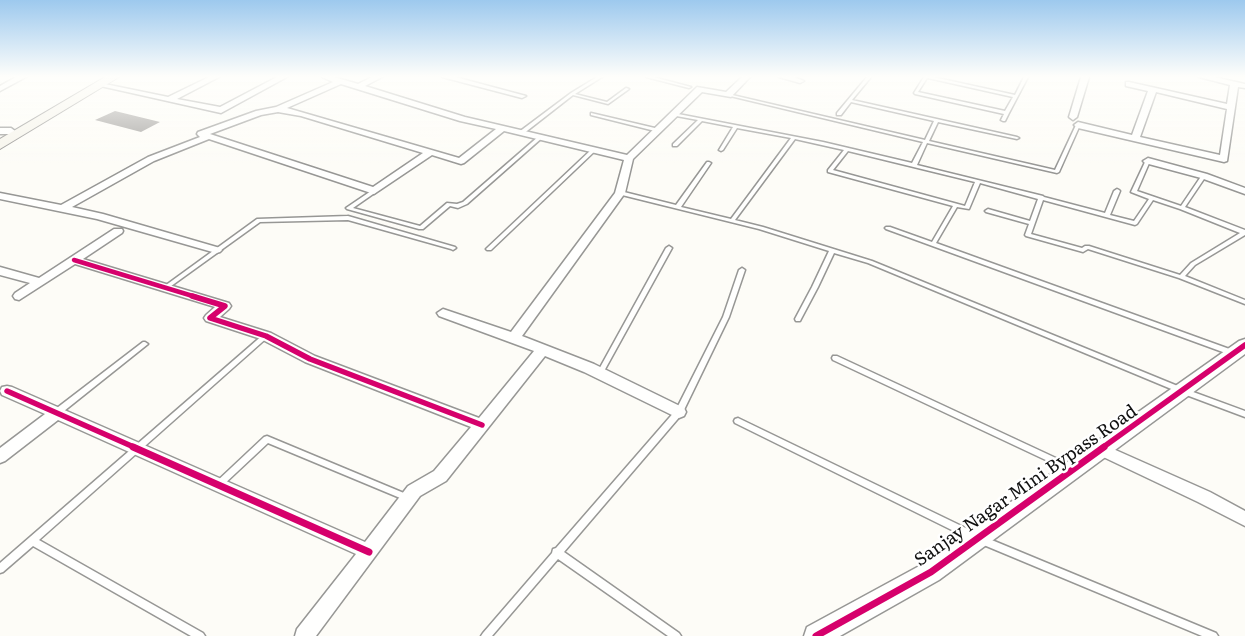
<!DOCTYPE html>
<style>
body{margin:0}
canvas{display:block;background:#fdfcf7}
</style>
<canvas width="1245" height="636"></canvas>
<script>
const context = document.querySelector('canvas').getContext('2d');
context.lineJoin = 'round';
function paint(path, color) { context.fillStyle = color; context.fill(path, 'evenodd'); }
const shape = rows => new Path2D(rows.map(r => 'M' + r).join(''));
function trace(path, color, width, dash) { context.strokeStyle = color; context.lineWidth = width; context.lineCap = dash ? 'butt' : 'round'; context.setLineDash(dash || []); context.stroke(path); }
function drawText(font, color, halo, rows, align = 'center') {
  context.font = font + ' Literata,serif'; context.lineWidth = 5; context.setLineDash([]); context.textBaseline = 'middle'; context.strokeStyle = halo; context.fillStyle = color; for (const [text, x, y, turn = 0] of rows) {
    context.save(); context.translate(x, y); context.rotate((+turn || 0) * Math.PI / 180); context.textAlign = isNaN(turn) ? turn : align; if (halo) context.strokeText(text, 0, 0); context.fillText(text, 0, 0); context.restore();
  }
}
const building = shape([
 [115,111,160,122,141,132,95,120]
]);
const service = shape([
 [597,77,602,77,575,94,607,102,626,88,629,89,608,104,573,95,523,134,519,134,519,132,571,93,597,77],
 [646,77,653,77,691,87,689,88,646,77],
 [867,77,871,77,852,100,1017,137,1019,138,1017,139,938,122,929,141,1055,170,1076,125,1078,124,1080,125,1059,172,1057,173,927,143,917,165,1043,196,1044,197,1105,213,1114,191,1117,189,1119,190,1120,191,1110,215,1134,221,1149,199,1131,192,1146,160,1150,160,1150,161,1137,191,1181,206,1202,175,1206,175,1206,176,1185,207,1245,230,1245,235,1195,265,1185,276,1245,300,1245,304,1179,278,1088,249,1083,252,1026,236,1025,235,1029,224,986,212,985,211,988,209,1030,221,1038,199,980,183,969,209,957,207,936,243,1235,351,1236,353,1235,355,1231,355,886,229,885,228,886,227,890,227,932,242,953,206,828,172,828,170,844,150,795,139,735,220,763,227,872,261,1185,389,1245,411,1245,417,1181,393,868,263,834,253,818,287,801,319,800,321,796,321,795,319,812,287,829,251,759,229,618,194,617,193,620,191,676,205,707,162,709,162,711,163,681,207,731,219,791,138,737,128,723,150,721,151,719,150,733,127,702,121,677,146,673,146,673,144,698,120,671,115,671,113,673,113,823,142,912,163,923,142,726,95,728,94,925,140,934,121,851,102,841,115,837,115,837,113,867,77],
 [848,151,975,182,965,206,833,170,848,151],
 [1043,200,1135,225,1137,224,1153,200,1180,209,1240,233,1191,263,1180,275,1089,246,1085,246,1082,248,1031,234,1043,200],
 [924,77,933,77,1015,95,1024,77,1028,77,1009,113,1005,121,1003,121,1001,120,1004,114,915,94,914,93,924,77],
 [927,78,928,78,1013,97,1005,111,918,92,927,78],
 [591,113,659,129,659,130,655,131,591,115,591,113],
 [539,136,543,137,467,204,458,208,450,206,423,229,419,229,347,209,346,208,374,189,376,190,376,192,353,208,420,226,447,203,457,204,463,202,539,136],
 [592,149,596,149,596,150,491,250,487,250,486,249,487,248,592,149],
 [348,216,455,247,456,248,453,250,451,249,348,220,260,222,167,289,163,289,162,288,257,219,348,216],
 [669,246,672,248,603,373,602,375,598,375,597,373,666,248,669,246],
 [742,268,745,270,729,317,682,414,564,552,679,633,681,636,668,636,558,559,492,636,481,636,483,633,552,553,553,549,556,548,676,410,723,317,739,270,742,268],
 [264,334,266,334,269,336,39,540,203,633,205,636,191,636,33,546,3,572,0,573,0,563,264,334],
 [143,342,145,342,148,344,59,415,56,416,53,415,52,413,53,411,143,342],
 [833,356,837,356,1073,466,1074,468,1073,470,1070,471,1067,470,833,360,832,358,833,356],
 [738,418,976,533,977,536,976,539,973,540,970,539,735,423,734,421,735,419,738,418],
 [267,436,411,496,412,498,411,500,408,501,405,500,268,443,221,487,218,488,215,487,214,485,215,483,264,437,267,436],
 [982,536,1216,633,1218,636,1202,636,979,543,978,540,979,537,982,536]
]);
const minor = shape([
 [16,77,26,77,0,91,0,86,16,77],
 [209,77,219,77,177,99,220,107,277,77,287,77,221,113,96,85,100,83,168,97,209,77],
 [322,77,334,77,358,84,372,77,382,77,365,86,465,117,627,155,697,87,726,92,742,77,750,77,731,97,702,92,633,159,625,193,522,336,594,364,684,408,686,412,684,416,679,418,674,416,584,372,545,356,446,481,420,496,316,636,295,636,297,629,356,554,58,420,5,461,0,463,0,448,45,414,2,395,0,391,2,387,7,386,12,387,365,542,408,486,434,471,471,427,305,362,261,339,206,321,204,318,206,315,215,307,75,264,19,300,15,299,13,296,15,293,30,283,0,275,0,267,39,278,114,229,122,229,123,231,122,233,83,259,229,303,231,306,229,309,220,317,271,333,315,356,479,418,534,351,439,316,437,313,443,309,511,332,615,193,624,160,504,131,464,163,461,164,432,155,374,194,209,139,154,161,72,207,103,214,220,248,222,250,220,252,216,253,97,219,0,199,0,193,61,205,148,157,200,137,197,134,198,132,256,111,276,107,333,82,322,77],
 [341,84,460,121,496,129,459,158,287,108,341,84],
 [278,112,301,116,423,153,373,187,210,134,261,115,278,112],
 [442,77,455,77,526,96,522,98,442,77],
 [779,77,793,77,804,81,800,83,779,77],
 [1081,77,1089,77,1077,117,1073,120,1069,117,1081,77],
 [1199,77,1214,77,1245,84,1245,88,1238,87,1227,161,1224,162,1078,128,1074,125,1078,122,1132,135,1148,91,1126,86,1126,82,1129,82,1227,104,1230,85,1199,77],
 [1156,92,1227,109,1220,155,1140,137,1156,92],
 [0,128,11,128,15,131,11,134,0,134,0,128],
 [1148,158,1207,174,1245,188,1245,194,1201,178,1145,163,1143,161,1148,158],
 [1102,444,1210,492,1245,511,1245,526,1198,502,1097,454,1094,450,1097,446,1102,444]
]);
const tertiary = shape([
 [1245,339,1245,354,939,580,840,636,804,636,807,627,923,564,1239,341,1245,339]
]);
const secondary = shape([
 [105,77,119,77,0,149,0,139,105,77]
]);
const cyclewayFar2 = shape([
 [74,260,196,297]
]);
const cyclewayFar1 = shape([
 [192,296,225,306,210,318,266,336,310,359,482,425],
 [7,391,136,448],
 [1102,448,1245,345]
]);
const cycleway = shape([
 [133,447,369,552],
 [816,636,931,572,1104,447]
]);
const nearStreetnames = [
 ["Sanjay Nagar Mini Bypass Road",1026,486,-35]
];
paint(building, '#a19f9c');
trace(service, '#979795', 3);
trace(minor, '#979795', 3);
trace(tertiary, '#979795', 3);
trace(secondary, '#8e8d8b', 2);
paint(service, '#fffffe');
paint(minor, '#fffffe');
paint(tertiary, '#fffffe');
paint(secondary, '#f6f4eb');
trace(cyclewayFar2, '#d6006c', 4.5);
trace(cyclewayFar1, '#d6006c', 5.5);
trace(cycleway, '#d6006c', 7);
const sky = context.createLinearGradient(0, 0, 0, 166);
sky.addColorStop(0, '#9dc9ee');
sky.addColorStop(0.46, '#fefefb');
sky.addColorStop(1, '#fefefb00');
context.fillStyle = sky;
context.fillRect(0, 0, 1245, 166);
drawText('18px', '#111', '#fff', nearStreetnames);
</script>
